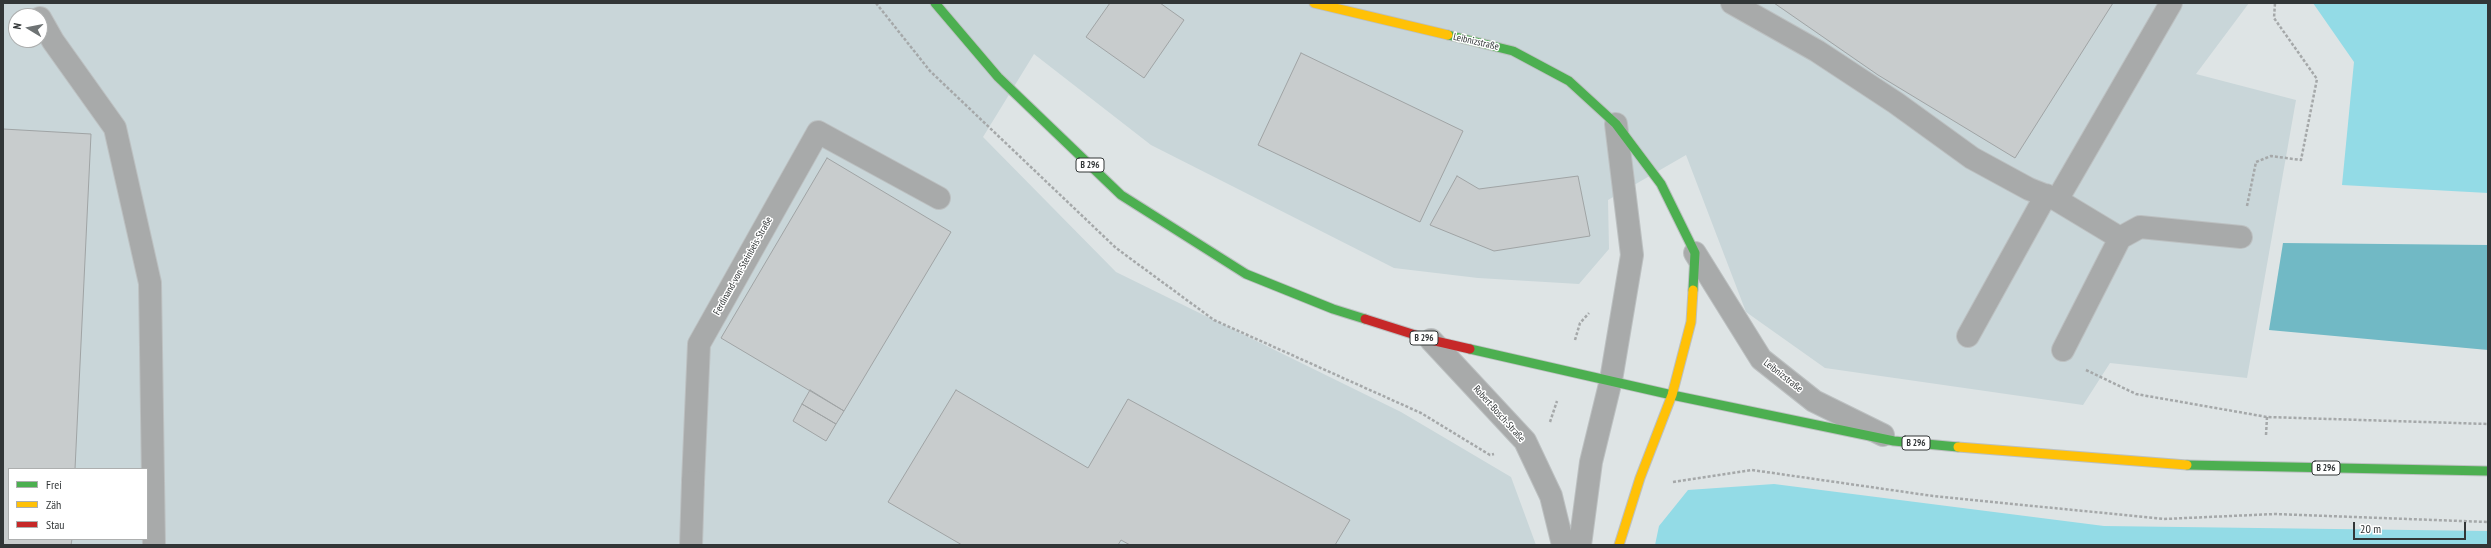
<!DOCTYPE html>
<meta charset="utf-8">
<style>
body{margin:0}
#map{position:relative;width:2491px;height:548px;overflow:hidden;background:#dee4e5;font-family:"PT Sans Narrow",sans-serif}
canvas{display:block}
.frame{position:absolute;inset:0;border:4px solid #323637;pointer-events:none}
.legend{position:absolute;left:8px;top:468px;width:140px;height:72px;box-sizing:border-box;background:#fff;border:1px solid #adafaf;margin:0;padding:5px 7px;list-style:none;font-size:12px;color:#323637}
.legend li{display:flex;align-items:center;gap:8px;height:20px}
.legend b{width:20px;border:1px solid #adafaf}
.north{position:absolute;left:8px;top:8px;width:40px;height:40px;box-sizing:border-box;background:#fff;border:1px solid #adafaf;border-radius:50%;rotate:280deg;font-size:11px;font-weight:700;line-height:16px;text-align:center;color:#323637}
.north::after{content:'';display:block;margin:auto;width:14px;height:18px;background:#6e7374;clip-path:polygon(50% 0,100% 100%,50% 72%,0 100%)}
.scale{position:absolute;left:2353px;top:522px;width:113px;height:18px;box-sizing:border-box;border:2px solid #323637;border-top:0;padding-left:5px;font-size:12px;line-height:14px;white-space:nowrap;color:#323637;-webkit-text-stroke:3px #fff;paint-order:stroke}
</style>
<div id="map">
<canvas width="2491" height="548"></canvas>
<div class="frame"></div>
<ul class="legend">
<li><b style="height:5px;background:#4caf50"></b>Frei</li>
<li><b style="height:5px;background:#ffc107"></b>Zäh</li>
<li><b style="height:5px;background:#c62828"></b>Stau</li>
</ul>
<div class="north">N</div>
<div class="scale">20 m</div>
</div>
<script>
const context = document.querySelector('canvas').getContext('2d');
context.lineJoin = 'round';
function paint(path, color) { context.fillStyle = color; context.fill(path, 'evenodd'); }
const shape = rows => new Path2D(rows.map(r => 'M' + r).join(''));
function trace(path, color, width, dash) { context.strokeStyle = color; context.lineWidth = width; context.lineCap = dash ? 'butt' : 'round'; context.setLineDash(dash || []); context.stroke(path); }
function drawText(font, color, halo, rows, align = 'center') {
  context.font = font + ' "PT Sans Narrow",sans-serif'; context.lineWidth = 3; context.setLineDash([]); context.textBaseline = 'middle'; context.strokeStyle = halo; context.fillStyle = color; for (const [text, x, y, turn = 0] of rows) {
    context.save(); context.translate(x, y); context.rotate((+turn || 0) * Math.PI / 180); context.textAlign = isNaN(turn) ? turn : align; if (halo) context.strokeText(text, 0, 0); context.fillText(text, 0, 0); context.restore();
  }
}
const built = shape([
 [3,3,2249,3,2196,74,2296,100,2247,378,2110,363,2083,405,1825,368,1746,312,1686,155,1608,200,1609,249,1579,284,1478,278,1394,268,1151,145,1034,54,983,137,1116,272,1401,412,1511,477,1536,545,3,545],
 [16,16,40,16,40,40,16,40],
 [9,469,147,469,147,539,9,539]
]);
const green = shape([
 [2313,3,2488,3,2488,193,2342,185,2354,62],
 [1774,484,2104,526,2488,531,2488,545,1655,545,1659,526,1688,490]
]);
const water = shape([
 [2283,243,2488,245,2488,350,2269,330]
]);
const building = shape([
 [1110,3,1160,3,1184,20,1144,78,1086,37,1110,3],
 [1774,3,2113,3,2015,158,1878,75,1774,3],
 [1301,53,1463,131,1420,222,1258,145,1301,53],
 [3,129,91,134,75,469,9,469,9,539,72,539,71,545,3,545,3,129],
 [827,158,951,232,844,411,721,338,827,158],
 [1457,176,1479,189,1578,176,1590,236,1494,251,1430,225,1457,176],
 [810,390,844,411,836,424,802,404,810,390],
 [956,390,1088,468,1128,399,1350,520,1335,545,1130,545,1121,540,1118,545,962,545,888,502,956,390],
 [802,404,836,424,826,441,793,421,802,404]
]);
const path = shape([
 [876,3,930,71,1116,248,1214,320,1421,413,1490,455,1494,454],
 [2247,206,2256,162,2271,156,2301,160,2317,79,2274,18,2275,3],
 [1575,340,1580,323,1589,313],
 [2086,370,2136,394,2267,417,2488,424],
 [1550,422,1557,401],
 [2266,435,2267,417],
 [1673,482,1752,470,1933,496,2164,519,2275,514,2488,522]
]);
const lane = shape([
 [1732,3,1817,51,1896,103,1972,158,2029,189,2057,200],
 [40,18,53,41,115,128,150,283,154,545],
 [2120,238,2140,227,2241,237],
 [1968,336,2046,195],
 [2063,350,2120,238,2057,200,2171,3],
 [693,482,699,344,818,132,939,198]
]);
const street = shape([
 [1695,253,1761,359,1814,401,1883,435],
 [1431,340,1525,441,1551,496,1563,545],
 [691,545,693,482],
 [1580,545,1591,462,1611,380,1632,255,1616,124]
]);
const fast = shape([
 [935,3,998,77,1121,195,1246,274,1333,309,1365,319],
 [1448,35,1513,51,1569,81,1616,124,1661,184,1695,253,1693,290],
 [1470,349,1672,395,1894,441,1958,447],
 [2187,465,2488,471]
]);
const slow = shape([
 [1314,3,1448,35],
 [1958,447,2187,465],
 [1619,545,1640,478,1672,395,1691,322,1693,290]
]);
const jam = shape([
 [1365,319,1431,340,1470,349]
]);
const shields = [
 [1090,165,28],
 [1424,338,28],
 [1916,443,28],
 [2326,468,28]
];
const shieldNames = [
 ["B 296",1090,165],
 ["B 296",1424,338],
 ["B 296",1916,443],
 ["B 296",2326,468]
];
const streetNames = [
 ["Leibnizstraße",1476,42,13],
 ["Ferdinand-von-Steinbeis-Straße",743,266,-61],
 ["Leibnizstraße",1783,376,38],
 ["Robert-Bosch-Straße",1499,414,48]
];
paint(built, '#c9d6d9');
paint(green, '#93dbe6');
paint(water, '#71b9c5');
paint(building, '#c8cccd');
trace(building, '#a0a4a5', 1);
trace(lane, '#bcc0c1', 24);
trace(street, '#bcc0c1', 24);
trace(fast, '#bcc0c1', 11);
trace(slow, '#bcc0c1', 11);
trace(jam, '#bcc0c1', 11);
trace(path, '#a5a8a9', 2.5, [3, 2]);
trace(lane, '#a8aaaa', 22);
trace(street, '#a8aaaa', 22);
trace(fast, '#4caf50', 9);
trace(slow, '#ffc107', 9);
trace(jam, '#c62828', 9);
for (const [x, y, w] of shields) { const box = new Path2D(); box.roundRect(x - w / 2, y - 7, w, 14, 3); context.fillStyle = '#fff'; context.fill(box); trace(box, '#323637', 1); }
drawText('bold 9px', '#323637', null, shieldNames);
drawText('10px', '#323637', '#fff', streetNames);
</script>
